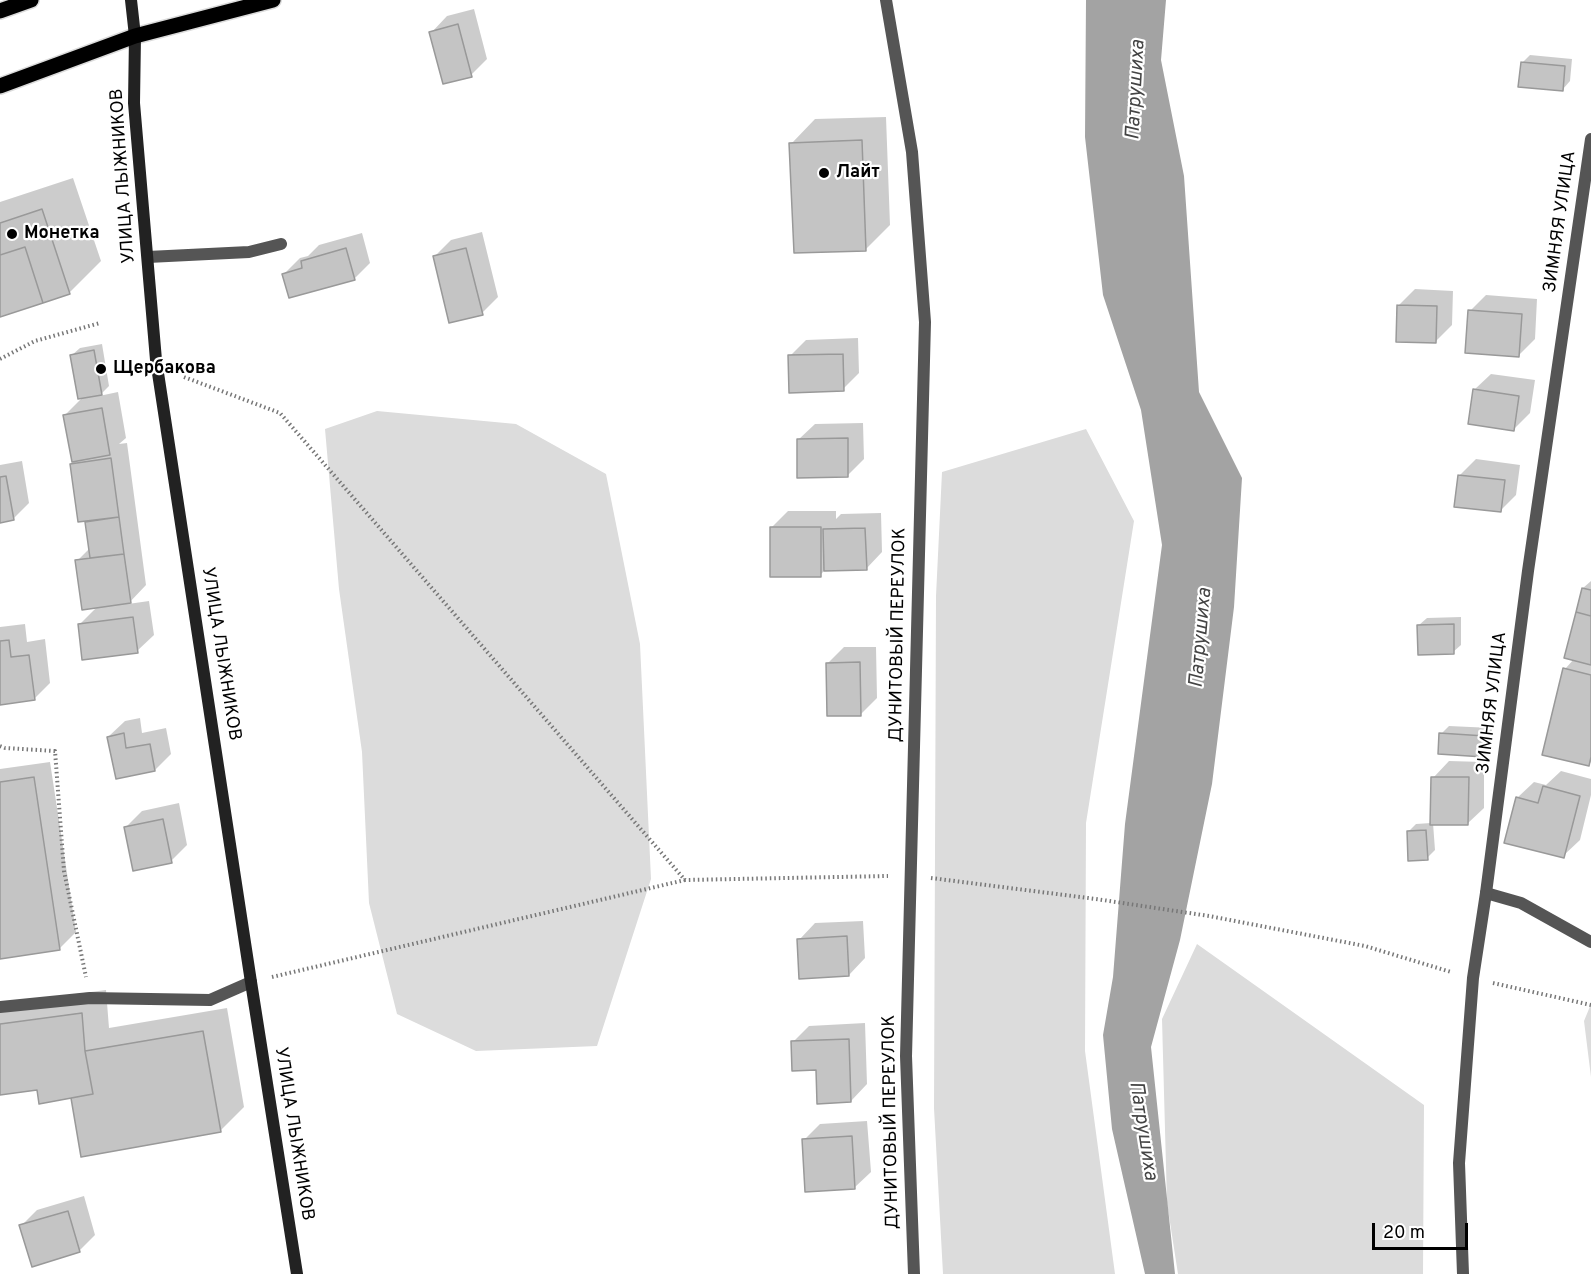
<!DOCTYPE html>
<meta charset="utf-8">
<style>
body{margin:0}
#map{position:relative;width:1591px;height:1274px;overflow:hidden;background:#fff;font-family:Overpass,sans-serif}
canvas{display:block}
.scale{position:absolute;left:1372px;top:1223px;width:96px;height:27px;box-sizing:border-box;border:3px solid #000;border-top:0;padding-left:8px;font-size:18px;line-height:21px;white-space:nowrap;color:#000;-webkit-text-stroke:4px #fff;paint-order:stroke}
</style>
<div id="map">
<canvas width="1591" height="1274"></canvas>
<div class="scale">20 m</div>
</div>
<script>
const context = document.querySelector('canvas').getContext('2d');
context.lineJoin = 'round';
function paint(path, color) { context.fillStyle = color; context.fill(path, 'evenodd'); }
const shape = rows => new Path2D(rows.map(r => 'M' + r).join(''));
function trace(path, color, width, dash) { context.strokeStyle = color; context.lineWidth = width; context.lineCap = dash ? 'butt' : 'round'; context.setLineDash(dash || []); context.stroke(path); }
function drawText(font, color, halo, rows, align = 'center') {
  context.font = font + ' Overpass,sans-serif'; context.lineWidth = 4.5; context.setLineDash([]); context.textBaseline = 'middle'; context.strokeStyle = halo; context.fillStyle = color; for (const [text, x, y, turn = 0] of rows) {
    context.save(); context.translate(x, y); context.rotate((+turn || 0) * Math.PI / 180); context.textAlign = isNaN(turn) ? turn : align; if (halo) context.strokeText(text, 0, 0); context.fillText(text, 0, 0); context.restore();
  }
}
const green = shape([
 [377,411,516,424,606,474,640,644,651,879,597,1046,476,1051,397,1014,369,903,362,752,339,589,325,429],
 [1086,429,1134,521,1086,823,1085,1051,1115,1274,943,1274,934,1108,936,596,942,472],
 [1197,944,1424,1105,1423,1274,1178,1274,1167,1203,1162,1019],
 [1591,1004,1591,1077,1584,1021]
]);
const water = shape([
 [1086,0,1166,0,1161,60,1184,176,1199,392,1242,478,1234,607,1212,784,1180,940,1151,1047,1175,1274,1145,1274,1112,1129,1103,1035,1113,977,1125,824,1162,545,1141,410,1103,295,1085,137]
]);
const shadow = shape([
 [474,9,487,59,471,75,431,33,447,16],
 [1530,55,1572,59,1570,81,1563,89,1522,63],
 [886,117,890,225,866,249,791,144,815,119],
 [73,178,101,261,69,293,0,316,0,202],
 [482,232,498,297,482,313,434,257,451,240],
 [362,233,370,263,354,279,284,274,300,258,308,256,319,245],
 [1415,289,1453,291,1452,325,1435,342,1398,306],
 [1486,295,1537,299,1535,339,1518,356,1470,311],
 [858,338,859,373,843,389,790,356,806,340],
 [102,344,109,386,99,396,118,392,126,438,119,444,127,443,146,585,128,604,149,601,154,635,137,651,79,625,98,606,77,561,90,548,86,520,71,464,74,462,65,415,83,397,72,355,80,348],
 [1491,374,1535,380,1530,413,1514,429,1474,390],
 [863,423,864,459,848,475,798,440,815,424],
 [1476,459,1520,465,1516,495,1500,511,1460,475],
 [22,461,29,503,13,519,0,521,0,465],
 [788,511,836,511,836,519,841,514,881,513,882,552,866,569,825,570,820,575,771,528],
 [1591,581,1591,762,1588,765,1565,669,1574,659,1583,588],
 [1461,617,1461,645,1453,652,1419,625,1427,618],
 [25,624,27,642,45,639,50,683,34,699,0,703,0,627],
 [844,647,876,647,877,698,861,714,828,663],
 [140,718,142,733,166,728,171,754,155,770,108,737,125,721],
 [1449,726,1492,728,1491,747,1483,755,1441,734],
 [1449,761,1484,762,1484,808,1467,824,1433,823,1435,850,1427,858,1408,832,1416,824,1431,823,1433,778],
 [50,762,76,932,60,948,0,957,0,769],
 [1561,771,1591,779,1591,795,1580,840,1563,856,1517,798,1534,782,1546,785],
 [179,803,187,845,171,861,126,827,142,811],
 [863,921,865,958,849,975,799,940,815,923],
 [106,990,109,1028,227,1008,244,1107,220,1131,38,1088,0,1093,0,1004],
 [865,1023,867,1084,851,1101,793,1042,809,1026],
 [867,1121,871,1172,854,1188,804,1140,820,1124],
 [84,1196,95,1235,79,1251,21,1226,37,1210]
]);
const building = shape([
 [458,24,472,77,443,84,429,32,458,24],
 [1521,62,1565,66,1563,91,1518,87,1521,62],
 [862,140,866,251,794,253,789,143,862,140],
 [42,209,70,294,43,303,25,247,0,255,0,223,42,209],
 [25,247,43,303,0,317,0,255,25,247],
 [346,248,355,280,289,298,282,274,302,268,301,261,346,248],
 [466,248,483,315,449,323,433,256,466,248],
 [1397,305,1437,306,1436,343,1396,342,1397,305],
 [1468,310,1522,314,1519,357,1465,353,1468,310],
 [94,350,102,395,78,399,70,355,94,350],
 [843,354,844,391,789,393,788,355,843,354],
 [1473,389,1519,396,1514,431,1468,424,1473,389],
 [102,408,110,455,72,462,63,415,102,408],
 [848,438,848,477,797,478,797,439,848,438],
 [111,458,119,517,78,522,70,464,111,458],
 [1458,475,1505,480,1501,512,1454,507,1458,475],
 [6,476,14,520,0,523,0,477,6,476],
 [119,517,124,554,90,558,85,522,119,517],
 [770,527,821,527,821,577,770,577,770,527],
 [865,528,867,570,824,571,823,529,865,528],
 [124,554,131,603,82,610,75,560,124,554],
 [1582,588,1591,590,1591,616,1576,612,1582,588],
 [1576,612,1591,616,1591,665,1564,658,1576,612],
 [133,617,138,653,82,660,78,624,133,617],
 [1454,624,1454,654,1418,655,1417,625,1454,624],
 [9,640,11,657,29,655,35,700,0,705,0,641,9,640],
 [860,662,861,716,827,716,826,663,860,662],
 [1563,668,1591,675,1591,757,1589,766,1542,755,1563,668],
 [124,733,126,748,150,744,155,771,116,779,107,737,124,733],
 [1439,733,1485,736,1484,757,1438,754,1439,733],
 [34,777,60,950,0,959,0,782,34,777],
 [1431,777,1469,777,1468,825,1430,825,1431,777],
 [1543,786,1580,796,1564,858,1504,843,1516,797,1538,803,1543,786],
 [163,819,172,863,133,871,124,827,163,819],
 [1426,830,1428,860,1408,861,1407,831,1426,830],
 [847,936,849,976,799,979,797,939,847,936],
 [82,1013,85,1051,93,1094,39,1104,37,1090,0,1095,0,1024,82,1013],
 [203,1031,221,1132,81,1157,71,1098,93,1094,85,1051,203,1031],
 [849,1039,851,1102,817,1104,816,1070,792,1071,791,1041,849,1039],
 [852,1136,855,1189,805,1192,802,1139,852,1136],
 [68,1211,80,1252,32,1267,19,1225,68,1211]
]);
const path = shape([
 [0,359,35,341,100,323],
 [184,377,280,413,685,880,888,876],
 [0,746,5,748,55,751,64,871,86,977],
 [931,878,1096,899,1209,916,1365,946,1451,972],
 [272,977,685,880],
 [1493,983,1591,1005]
]);
const lane = shape([
 [148,257,249,252,281,244],
 [1486,893,1521,903,1591,942],
 [0,1007,90,998,210,1000,251,982]
]);
const street = shape([
 [886,0,912,152,925,322,906,1056,914,1274],
 [1463,1274,1459,1163,1473,978,1486,893,1528,571,1591,139]
]);
const secondary = shape([
 [131,0,135,36,134,103,156,360,251,982,297,1274]
]);
const primary = shape([
 [0,11,31,0],
 [0,86,135,36,273,0]
]);
const markers = [
 [824,173,6,"#000"],
 [12,234,6,"#000"],
 [101,369,6,"#000"]
];
const poiNames = [
 ["Лайт",836,173],
 ["Монетка",24,234],
 ["Щербакова",113,369]
];
const streetNames = [
 ["УЛИЦА ЛЫЖНИКОВ",124,176,-94],
 ["ЗИМНЯЯ УЛИЦА",1561,222,-82],
 ["ДУНИТОВЫЙ ПЕРЕУЛОК",899,635,-89],
 ["УЛИЦА ЛЫЖНИКОВ",220,654,81],
 ["ЗИМНЯЯ УЛИЦА",1493,703,-83],
 ["ДУНИТОВЫЙ ПЕРЕУЛОК",892,1122,-91],
 ["УЛИЦА ЛЫЖНИКОВ",293,1134,81]
];
const waterNames = [
 ["Патрушиха",1137,90,-87],
 ["Патрушиха",1202,638,-85],
 ["Патрушиха",1142,1131,81]
];
paint(green, '#dcdcdc');
paint(water, '#a3a3a3');
paint(shadow, '#0003');
paint(building, '#c4c4c4');
trace(building, '#999', 1.5);
trace(primary, '#dbdbdb', 18);
trace(path, '#777', 4, [1.5, 3]);
trace(lane, '#555', 12);
trace(street, '#555', 12);
trace(secondary, '#222', 12);
trace(primary, '#000', 15);
for (const [x, y, r, color] of markers) { const dot = new Path2D(); dot.arc(x, y, r, 0, 2 * Math.PI); context.fillStyle = color; context.fill(dot); trace(dot, '#fff', 2); }
drawText('bold 18px', '#000', '#fff', poiNames, 'left');
drawText('18px', '#000', '#fff', streetNames);
drawText('italic 20px', '#444', '#fff', waterNames);
</script>
